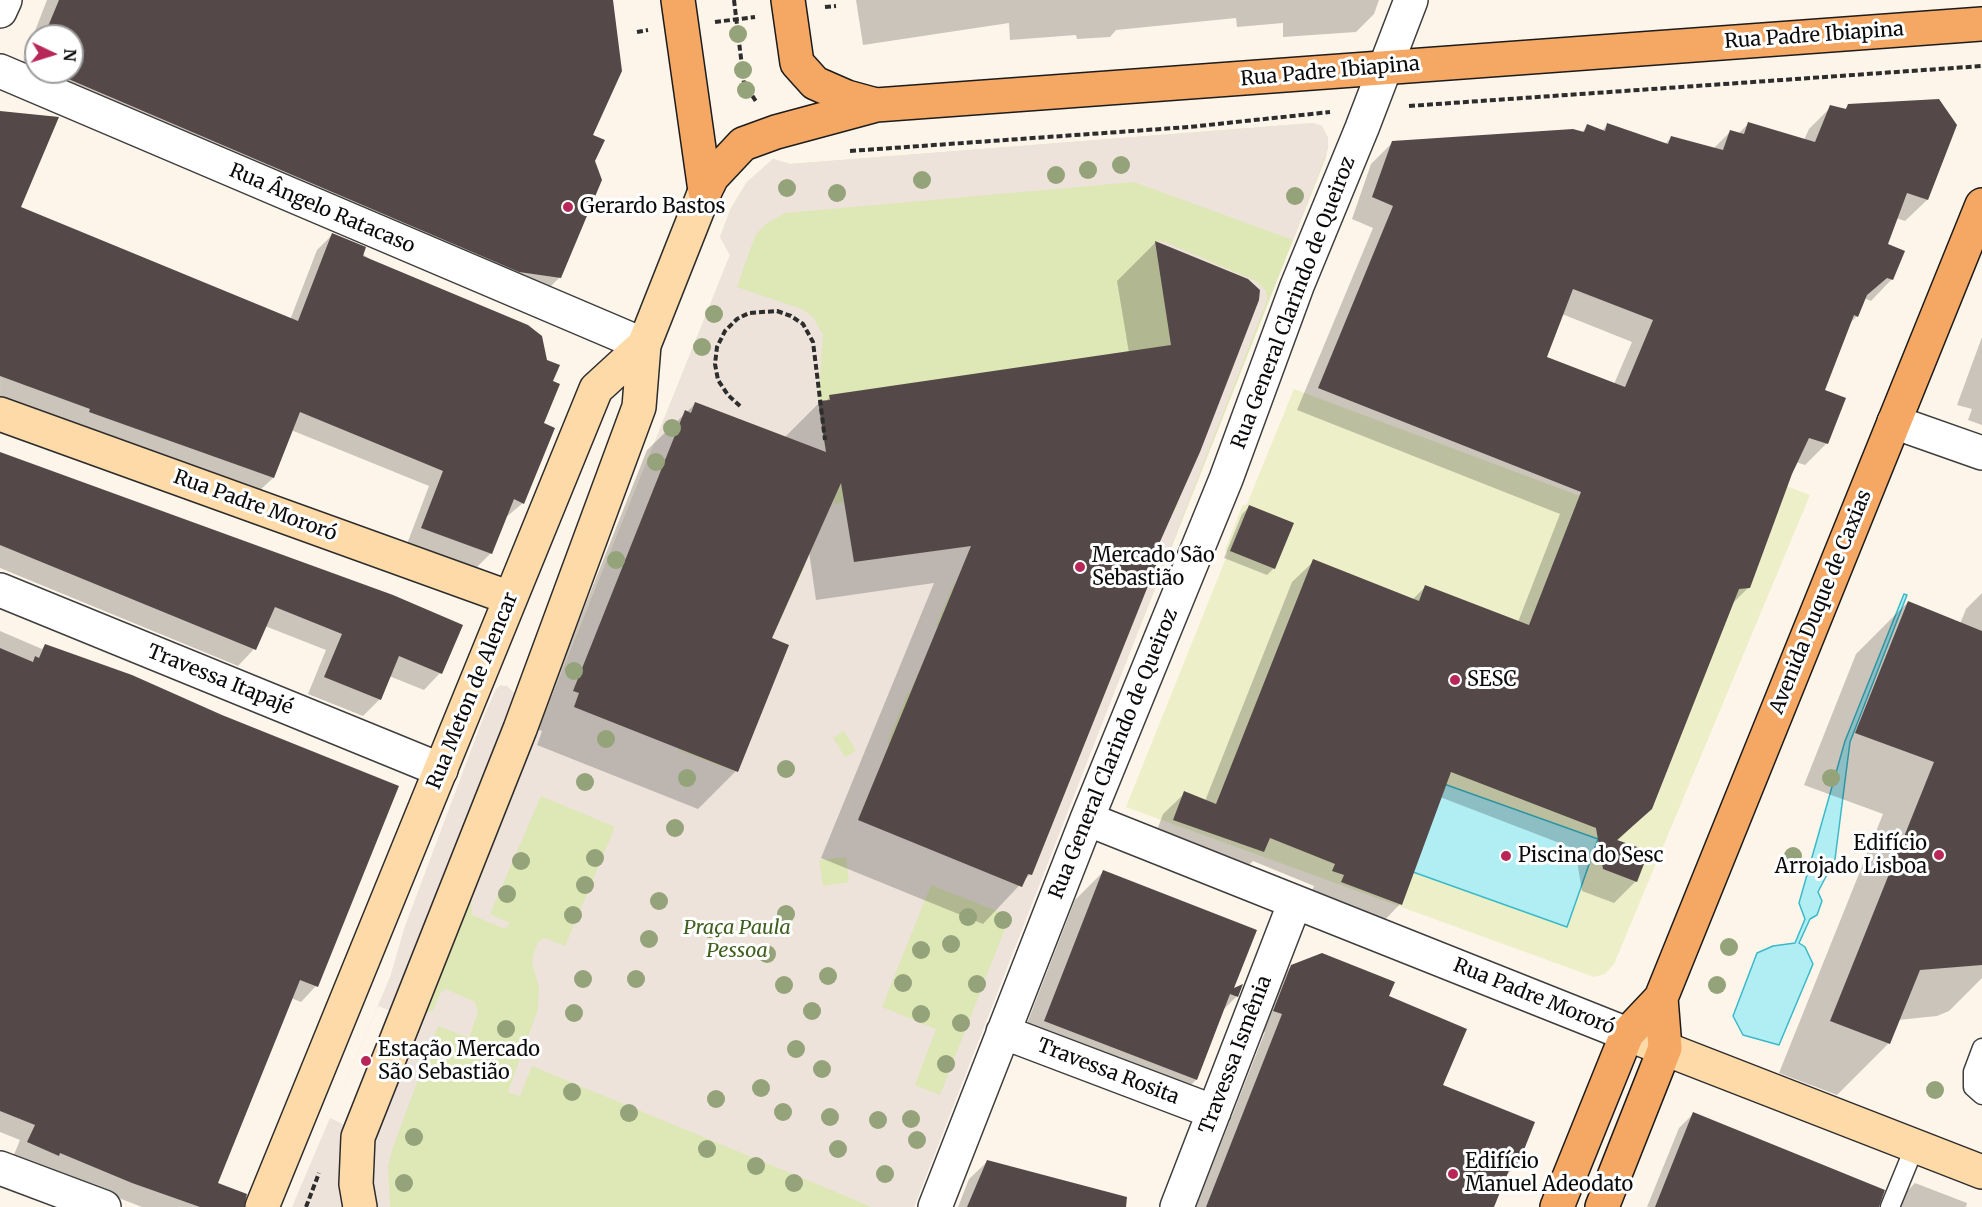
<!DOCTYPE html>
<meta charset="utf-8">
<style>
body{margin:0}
#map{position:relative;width:1982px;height:1207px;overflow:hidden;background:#fef5ea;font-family:Merriweather,serif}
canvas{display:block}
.north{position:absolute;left:24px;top:24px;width:60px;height:60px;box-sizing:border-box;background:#fff;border:2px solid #9d9d9d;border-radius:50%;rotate:94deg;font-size:16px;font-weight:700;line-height:24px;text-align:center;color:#0b0b0b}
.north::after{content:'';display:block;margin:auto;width:21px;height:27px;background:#b72858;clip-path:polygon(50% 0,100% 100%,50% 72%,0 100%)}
</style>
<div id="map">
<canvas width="1982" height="1207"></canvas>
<div class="north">N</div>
</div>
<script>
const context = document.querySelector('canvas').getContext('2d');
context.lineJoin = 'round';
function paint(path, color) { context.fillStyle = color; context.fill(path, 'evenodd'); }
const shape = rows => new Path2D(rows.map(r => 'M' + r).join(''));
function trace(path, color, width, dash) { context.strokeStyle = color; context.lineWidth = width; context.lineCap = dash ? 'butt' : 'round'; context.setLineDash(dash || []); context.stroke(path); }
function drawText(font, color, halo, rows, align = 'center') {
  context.font = font + ' Merriweather,serif'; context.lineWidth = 6; context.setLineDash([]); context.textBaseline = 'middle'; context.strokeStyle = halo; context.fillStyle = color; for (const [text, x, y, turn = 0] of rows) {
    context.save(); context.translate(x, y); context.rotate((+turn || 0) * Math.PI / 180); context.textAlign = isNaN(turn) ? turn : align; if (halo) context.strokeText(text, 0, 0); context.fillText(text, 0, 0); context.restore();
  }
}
const green = shape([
 [1313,123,1322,126,1328,138,1326,157,1035,892,914,1207,373,1207,369,1151,730,255,720,237,731,208,747,182,773,159,790,164]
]);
const pitch = shape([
 [1294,389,1636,517,1667,441,1810,495,1614,964,1605,974,1594,977,1126,807,1228,553,1225,550,1242,506,1247,504]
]);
const plaza = shape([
 [1313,123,1322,126,1328,138,1328,149,1293,240,1134,182,785,213,766,224,756,234,751,247,737,287,802,309,813,317,823,335,818,401,834,504,844,502,854,562,1017,539,966,587,954,583,936,626,948,631,925,658,910,692,908,692,887,744,901,749,879,769,858,819,1022,887,1028,874,1032,875,1160,556,1155,553,1168,516,1174,512,1179,503,1169,499,1172,484,1184,488,1259,300,1258,288,1248,279,1155,241,1165,242,1256,281,1266,291,1267,300,914,1207,872,1207,532,1066,520,1096,508,1092,538,1009,539,987,532,963,534,953,538,942,545,938,565,946,615,827,541,796,490,914,510,923,505,929,472,915,471,898,730,255,720,237,731,208,747,182,773,159,790,164],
 [695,402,792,439,792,558,806,564,772,638,789,645,737,772,678,750,682,738,669,744,574,706,579,693,573,691,685,411,691,413],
 [844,731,856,751,845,757,833,738],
 [846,857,849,882,823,886,819,860],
 [931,885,1010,916,940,1095,915,1085,936,1029,882,1007],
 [501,685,507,686,514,693,506,722,442,876,408,978,346,1207,292,1207,390,977,405,926,485,713,496,689],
 [378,1006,396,1013,347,1126,330,1118],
 [446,989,475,1002,478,1012,469,1038,438,1026,392,1150,388,1167,390,1207,373,1207,369,1151,423,1014,433,1010,441,992]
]);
const water = shape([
 [1904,594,1907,595,1850,742,1835,859,1818,892,1822,901,1817,915,1810,919,1799,943,1805,947,1813,964,1779,1045,1743,1035,1733,1016,1757,953,1773,946,1795,943,1805,919,1799,903,1845,741,1904,594],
 [1444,784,1598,839,1567,927,1413,872,1444,784]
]);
const shadow = shape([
 [47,0,611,0,591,136,594,161,560,277,539,298,14,85],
 [36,36,72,36,72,72,36,72],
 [856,0,1379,0,1374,14,1356,32,1283,37,1283,23,1237,27,1236,18,1116,30,1110,37,1077,39,1076,35,1010,40,1009,23,863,45],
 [1849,105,1927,200,1905,221,1896,218,1886,245,1892,279,1871,301,1864,298,1857,316,1850,323,1823,391,1827,443,1805,465,1796,462,1749,587,1731,605,1651,808,1617,841,1636,881,1614,903,1582,891,1575,849,1440,797,1400,904,1379,926,1311,893,1314,886,1253,861,1241,873,1153,841,1163,814,1185,793,1205,801,1292,582,1314,561,1412,600,1426,586,1518,622,1560,514,1297,410,1373,228,1352,219,1371,164,1393,142,1581,133,1588,126,1602,131,1607,125,1664,145,1671,138,1713,149,1730,132,1738,134,1749,123,1804,140,1809,129,1831,107,1844,110],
 [1562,314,1632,342,1614,384,1545,358],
 [1,112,57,117,19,207,290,320,317,250,333,234,551,382,523,503,505,518,491,553,475,569,407,544,429,486,291,430,273,478,257,493,0,397],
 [1155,243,1254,285,1030,874,983,924,821,858,934,583,816,600,809,552,770,639,736,771,698,809,537,745,542,731,536,729,647,450,695,404,784,438,819,403,825,402,830,397,1129,353,1117,281],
 [1982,337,1982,425,1968,420,1972,409,1957,405],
 [0,453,461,626,440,673,424,690,389,676,380,699,363,716,308,694,326,650,265,626,254,649,238,666,0,568],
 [1249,507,1274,568,1267,575,1224,558,1242,514],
 [1982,593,1982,978,1949,1011,1937,1016,1898,1020,1889,1043,1837,1095,1779,1073,1883,814,1804,785,1856,654,1908,602,1960,624,1966,609],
 [0,631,42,649,45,645,316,986,301,1002,291,998,217,1184,227,1207,142,1207,13,1157,20,1140,0,1132],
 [1103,872,1237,996,1222,1011,1196,1080,1168,1108,1017,1049,1075,900],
 [1291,967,1387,997,1442,1086,1517,1164,1504,1178,1492,1207,1196,1207,1265,1032,1256,1029,1273,985],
 [1693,1114,1878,1207,1647,1207,1679,1128],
 [987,1162,1093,1207,958,1207,969,1179],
 [1915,1183,1967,1203,1966,1207,1896,1207,1901,1197]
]);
const building = shape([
 [59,0,613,0,622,71,593,135,605,140,595,161,602,180,561,278,519,272,52,72,72,72,72,36,44,36],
 [1939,99,1957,125,1928,200,1907,193,1888,244,1905,251,1893,280,1887,278,1867,295,1858,317,1854,315,1825,390,1846,398,1828,444,1809,438,1792,474,1750,588,1739,589,1652,809,1617,840,1649,851,1637,882,1603,869,1596,828,1451,772,1402,905,1341,882,1344,875,1332,871,1335,864,1270,838,1264,852,1173,820,1184,791,1216,804,1313,559,1419,601,1425,585,1529,625,1581,492,1318,388,1393,206,1372,197,1392,141,1573,129,1584,132,1587,124,1605,131,1607,123,1668,144,1671,136,1723,150,1730,130,1744,134,1748,122,1815,142,1830,105,1846,109,1848,104],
 [1573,289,1653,320,1625,387,1547,357],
 [0,111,59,117,21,207,298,321,332,233,366,247,363,256,528,325,542,336,547,360,560,365,553,381,560,384,544,423,555,428,524,504,514,499,492,554,421,528,443,471,300,412,274,478,89,412,90,409,0,376],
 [1155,241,1248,279,1260,290,1259,300,1200,452,1155,553,1160,556,1032,875,1028,874,1022,887,858,820,971,546,854,562,841,483,772,638,789,645,738,772,574,707,579,693,573,691,685,410,691,413,695,402,826,452,818,401,830,400,829,395,1171,345],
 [0,452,393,595,463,625,442,674,399,656,381,700,324,677,342,634,275,607,256,650,0,545],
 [1249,505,1294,523,1275,569,1230,551],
 [1908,601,1982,631,1982,965,1920,970,1890,1044,1830,1021,1934,762,1855,733],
 [45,644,132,675,222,715,399,786,318,987,300,980,218,1183,247,1194,244,1207,200,1207,132,1183,60,1153,59,1156,27,1142,35,1125,0,1111,0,648,33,662,35,656,39,658],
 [1103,870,1257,930,1234,988,1243,984,1238,997,1230,994,1197,1080,1044,1021],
 [1322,953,1395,982,1389,996,1467,1029,1443,1085,1535,1122,1518,1165,1512,1163,1494,1207,1206,1207,1282,1014,1273,1011,1291,965],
 [1693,1112,1885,1190,1879,1207,1655,1207],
 [987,1160,1127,1197,1126,1207,967,1207]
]);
const path = shape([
 [734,0,744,83,757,103],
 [825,7,836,6],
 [715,22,755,17],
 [637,32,648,30],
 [1409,106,1982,66],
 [850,151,1189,127,1330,112],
 [740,406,728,395,718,380,715,364,717,347,725,331,737,319,749,313,777,311,791,316,803,324,813,342,825,440],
 [306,1207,319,1173]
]);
const lane = shape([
 [1982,1048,1973,1072,1973,1087,1982,1095],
 [1890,1207,1915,1146]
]);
const street = shape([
 [0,11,5,0],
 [0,71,644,345],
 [1894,422,1982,453],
 [0,590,441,770],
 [1087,819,1627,1034],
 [1003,1032,1214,1112],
 [0,1168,104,1207],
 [935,1207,1087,819,1226,479,1297,286,1362,128,1411,0],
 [1177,1207,1295,902]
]);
const secondary = shape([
 [0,414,510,598],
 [1627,1034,1982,1172],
 [262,1207,596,389,644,345,705,191],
 [360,1207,356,1184,358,1137,520,729,639,407,644,345]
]);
const primary = shape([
 [678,0,705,191],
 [788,0,797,63,815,83,847,97,876,105],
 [705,191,712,177,743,144,776,132,876,105,1982,24],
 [1557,1207,1627,1034,1661,998,1982,205],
 [1602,1207,1665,1048,1661,998]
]);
const trees = [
 [738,34],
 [743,70],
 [746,90],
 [1121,165],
 [1088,170],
 [1056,175],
 [922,180],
 [787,188],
 [837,193],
 [1295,196],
 [714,314],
 [702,347],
 [672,428],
 [656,462],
 [616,560],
 [574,671],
 [606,739],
 [786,769],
 [687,778],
 [1831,778],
 [585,782],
 [675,828],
 [1793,856],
 [595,858],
 [521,861],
 [585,885],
 [507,894],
 [659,901],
 [786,914],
 [573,915],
 [968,917],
 [1003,920],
 [710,929],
 [649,939],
 [951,944],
 [1729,947],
 [921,950],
 [767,954],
 [828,976],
 [583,979],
 [636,979],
 [903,983],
 [977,984],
 [784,985],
 [1717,985],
 [812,1011],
 [574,1013],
 [921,1014],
 [961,1023],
 [506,1029],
 [796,1049],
 [946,1064],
 [822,1069],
 [761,1088],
 [1935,1090],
 [572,1092],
 [716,1099],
 [783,1112],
 [629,1113],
 [830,1117],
 [911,1119],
 [878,1120],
 [414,1137],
 [917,1140],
 [707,1149],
 [838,1149],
 [756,1166],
 [885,1174],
 [404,1183],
 [794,1183]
];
const markers = [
 [568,207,6,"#b72858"],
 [1080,567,6,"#b72858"],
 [1455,680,6,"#b72858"],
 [1939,855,6,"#b72858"],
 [1506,856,6,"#b72858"],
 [366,1061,6,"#b72858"],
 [1453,1174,6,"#b72858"]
];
const streetNames = [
 ["Rua Padre Ibiapina",1814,36,-4],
 ["Rua Padre Ibiapina",1330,72,-5],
 ["Rua Ângelo Ratacaso",322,209,23],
 ["Rua General Clarindo de Queiroz",1294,303,-69],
 ["Rua Padre Mororó",255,506,20],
 ["Avenida Duque de Caxias",1821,602,-68],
 ["Travessa Itapajé",220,680,22],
 ["Rua Meton de Alencar",473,691,-68],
 ["Rua General Clarindo de Queiroz",1114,754,-68],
 ["Rua Padre Mororó",1534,997,22],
 ["Travessa Ismênia",1236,1055,-69],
 ["Travessa Rosita",1108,1072,21]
];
const poiNames = [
 ["Gerardo Bastos",580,207],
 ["Mercado São",1092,556],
 ["Sebastião",1092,579],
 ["SESC",1467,680],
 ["Edifício",1927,844,"right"],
 ["Arrojado Lisboa",1927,867,"right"],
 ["Piscina do Sesc",1518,856],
 ["Estação Mercado",378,1050],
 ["São Sebastião",378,1073],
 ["Edifício",1465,1162],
 ["Manuel Adeodato",1465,1185]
];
const parkNames = [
 ["Praça Paula",737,928],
 ["Pessoa",737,951]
];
paint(green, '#dee7b6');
paint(pitch, '#ecefc7');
paint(plaza, '#ede3db');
paint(water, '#b1eef4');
trace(water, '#3ab9c9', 1.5);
paint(shadow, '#0003');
paint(building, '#544948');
trace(lane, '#3e3e3e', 21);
trace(street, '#3e3e3e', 36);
trace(secondary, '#2d2d2d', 36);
trace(primary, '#1c1c1c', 36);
trace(path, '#2d2d2d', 4, [6, 3]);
trace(lane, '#fff', 18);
trace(street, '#fff', 33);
trace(secondary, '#fddaa7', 33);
trace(primary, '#f5a764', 33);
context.fillStyle = '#95a37a';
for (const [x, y] of trees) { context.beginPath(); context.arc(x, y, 9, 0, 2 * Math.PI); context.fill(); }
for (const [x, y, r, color] of markers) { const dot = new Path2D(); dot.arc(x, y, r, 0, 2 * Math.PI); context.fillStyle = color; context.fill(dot); trace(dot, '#fff', 2); }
drawText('20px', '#0b0b0b', '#fff', streetNames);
drawText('20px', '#0b0b0b', '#fff', poiNames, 'left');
drawText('italic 20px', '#3f601e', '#fff', parkNames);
</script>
